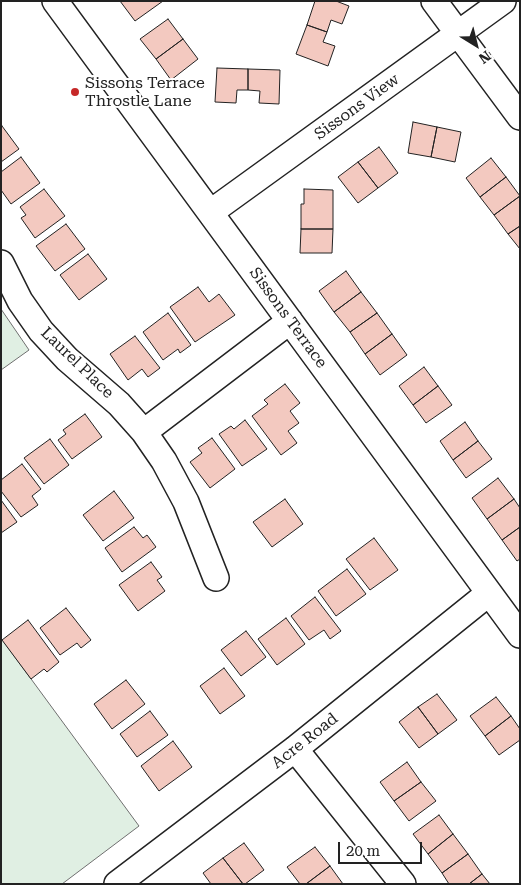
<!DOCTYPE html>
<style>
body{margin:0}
#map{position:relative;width:521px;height:885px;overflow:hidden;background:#fff;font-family:"Roboto Serif",serif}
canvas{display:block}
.frame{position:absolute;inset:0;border:2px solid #222;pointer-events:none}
.north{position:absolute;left:451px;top:20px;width:50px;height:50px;-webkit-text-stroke:4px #fff;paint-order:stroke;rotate:144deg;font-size:14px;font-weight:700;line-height:20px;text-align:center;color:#222}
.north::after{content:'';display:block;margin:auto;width:18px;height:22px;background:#222;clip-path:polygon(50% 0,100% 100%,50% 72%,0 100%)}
.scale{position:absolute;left:338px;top:842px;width:84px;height:22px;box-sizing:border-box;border:2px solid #222;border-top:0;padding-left:6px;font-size:15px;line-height:18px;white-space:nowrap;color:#222;-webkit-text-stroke:4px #fff;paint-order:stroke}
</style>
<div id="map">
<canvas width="521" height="885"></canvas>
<div class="frame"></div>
<div class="north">N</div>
<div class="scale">20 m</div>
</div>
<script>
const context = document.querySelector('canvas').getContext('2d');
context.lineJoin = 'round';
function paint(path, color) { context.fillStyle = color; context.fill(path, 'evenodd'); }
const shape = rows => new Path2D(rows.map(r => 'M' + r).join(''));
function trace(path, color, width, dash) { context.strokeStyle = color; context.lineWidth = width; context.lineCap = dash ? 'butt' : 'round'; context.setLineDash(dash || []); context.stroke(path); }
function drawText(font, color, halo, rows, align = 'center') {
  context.font = font + ' "Roboto Serif",serif'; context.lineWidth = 4; context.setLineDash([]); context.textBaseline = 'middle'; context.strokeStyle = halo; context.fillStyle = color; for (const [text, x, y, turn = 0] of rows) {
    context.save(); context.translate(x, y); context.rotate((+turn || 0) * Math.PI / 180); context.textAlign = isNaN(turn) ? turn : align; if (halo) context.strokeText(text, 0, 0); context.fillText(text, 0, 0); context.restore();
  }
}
const green = shape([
 [1,309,29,350,1,370,1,309],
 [1,638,139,826,62,884,1,884,1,638]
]);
const building = shape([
 [120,1,163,1,135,21,120,1],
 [315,1,336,1,349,6,342,24,331,20,327,32,307,25,315,1],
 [168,19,183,39,156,59,140,39,168,19],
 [307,25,327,32,323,42,335,46,328,66,296,54,307,25],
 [183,39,198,59,171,80,156,59,183,39],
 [217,68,248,69,248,90,237,90,236,103,215,102,217,68],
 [248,69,280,70,279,104,259,103,260,91,248,90,248,69],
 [413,122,437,127,431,157,408,153,413,122],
 [2,126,19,149,1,162,1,127,2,126],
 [437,127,461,132,455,162,431,157,437,127],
 [379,147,398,173,378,188,358,162,379,147],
 [21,157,40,183,11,204,1,190,1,172,21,157],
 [491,158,506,177,480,197,466,178,491,158],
 [358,162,378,188,358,203,338,177,358,162],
 [506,177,520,196,494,215,480,197,506,177],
 [44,189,65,216,35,238,21,218,26,215,20,207,44,189],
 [304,189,333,190,333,229,301,229,301,204,304,204,304,189],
 [520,196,520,226,508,234,494,215,520,196],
 [66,224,85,249,55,271,36,246,66,224],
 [520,226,520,249,508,234,520,226],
 [301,229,333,229,332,253,300,253,301,229],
 [88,254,107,279,79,300,60,275,88,254],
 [346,271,361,292,334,312,319,291,346,271],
 [198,287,209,302,219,294,235,315,195,342,170,307,198,287],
 [361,292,377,313,350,332,334,312,361,292],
 [168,313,191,345,180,353,178,349,163,360,143,332,168,313],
 [377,313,392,334,365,354,350,332,377,313],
 [392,334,407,355,380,375,365,354,392,334],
 [135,336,160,368,148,377,142,369,128,380,110,354,135,336],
 [424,367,438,386,413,405,399,386,424,367],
 [285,384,300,403,290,411,299,423,288,431,297,443,281,455,252,416,268,404,264,400,285,384],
 [438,386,452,405,426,423,413,405,438,386],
 [85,414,102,437,72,459,58,440,66,434,63,430,85,414],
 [245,420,267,449,242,466,219,434,231,426,234,429,245,420],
 [465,422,478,441,453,460,440,441,465,422],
 [212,438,235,469,210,488,190,462,202,453,198,448,212,438],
 [50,439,69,465,44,484,24,458,50,439],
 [478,441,492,459,466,478,453,460,478,441],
 [22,464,41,489,32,496,38,505,21,517,1,491,1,480,22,464],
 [498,478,514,499,487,519,472,498,498,478],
 [114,491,134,518,103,541,83,515,114,491],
 [285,499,303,524,272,547,253,522,285,499],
 [514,499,520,508,520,527,502,540,487,519,514,499],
 [1,500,17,522,1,533,1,500],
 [134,527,143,538,147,535,156,547,122,572,105,548,134,527],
 [520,527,520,559,517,561,502,540,520,527],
 [374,538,398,570,370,590,346,559,374,538],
 [151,562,162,577,157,580,165,591,138,611,119,585,151,562],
 [347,569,366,594,336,616,318,591,347,569],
 [315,597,341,631,330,639,324,630,309,640,291,616,315,597],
 [66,608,91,640,81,648,77,643,60,655,40,628,66,608],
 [286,618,305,644,277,665,258,639,286,618],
 [28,620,59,662,47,672,44,669,31,679,2,640,28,620],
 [246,631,266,657,241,676,221,650,246,631],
 [224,668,245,696,220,714,200,686,224,668],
 [126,680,145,704,112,729,94,704,126,680],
 [437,694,457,720,438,734,418,707,437,694],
 [496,697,511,716,485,736,470,716,496,697],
 [418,707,438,734,419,748,399,722,418,707],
 [150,711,168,735,137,757,120,734,150,711],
 [511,716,520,729,520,740,499,755,485,736,511,716],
 [173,741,192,767,159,791,141,766,173,741],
 [407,762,421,782,394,801,380,782,407,762],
 [421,782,436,801,409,821,394,801,421,782],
 [439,815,453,834,428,854,413,834,439,815],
 [453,834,468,854,442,873,428,854,453,834],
 [244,843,264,870,245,884,243,884,223,858,244,843],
 [315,847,330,866,306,884,300,884,287,867,315,847],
 [468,854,482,874,469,884,449,884,442,873,468,854],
 [223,858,243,884,211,884,203,873,223,858],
 [330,866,343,884,306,884,330,866],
 [482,874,490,884,469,884,482,874]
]);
const street = shape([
 [55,1,520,635],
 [434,1,520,117],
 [211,212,503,1],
 [1,263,20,301,41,331,67,359,119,404,144,432],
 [216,578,186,502,164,461,144,432,290,321],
 [295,749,403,884],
 [117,884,295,749,489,593]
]);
const markers = [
 [75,92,5,"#c62828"]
];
const poiNames = [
 ["Sissons Terrace",85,83],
 ["Throstle Lane",85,101]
];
const streetNames = [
 ["Sissons View",357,107,-36],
 ["Sissons Terrace",288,318,54],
 ["Laurel Place",77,363,44],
 ["Acre Road",305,741,-38]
];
paint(green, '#e0efe3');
trace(green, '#6f6f6f', 1);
paint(building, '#f3c9c0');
trace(building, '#222', 1);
trace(street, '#222', 28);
trace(street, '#fff', 25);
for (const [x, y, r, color] of markers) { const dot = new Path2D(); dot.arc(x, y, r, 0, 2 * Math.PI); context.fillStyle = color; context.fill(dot); trace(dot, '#fff', 2); }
drawText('16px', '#222', '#fff', poiNames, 'left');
drawText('16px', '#222', '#fff', streetNames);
</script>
